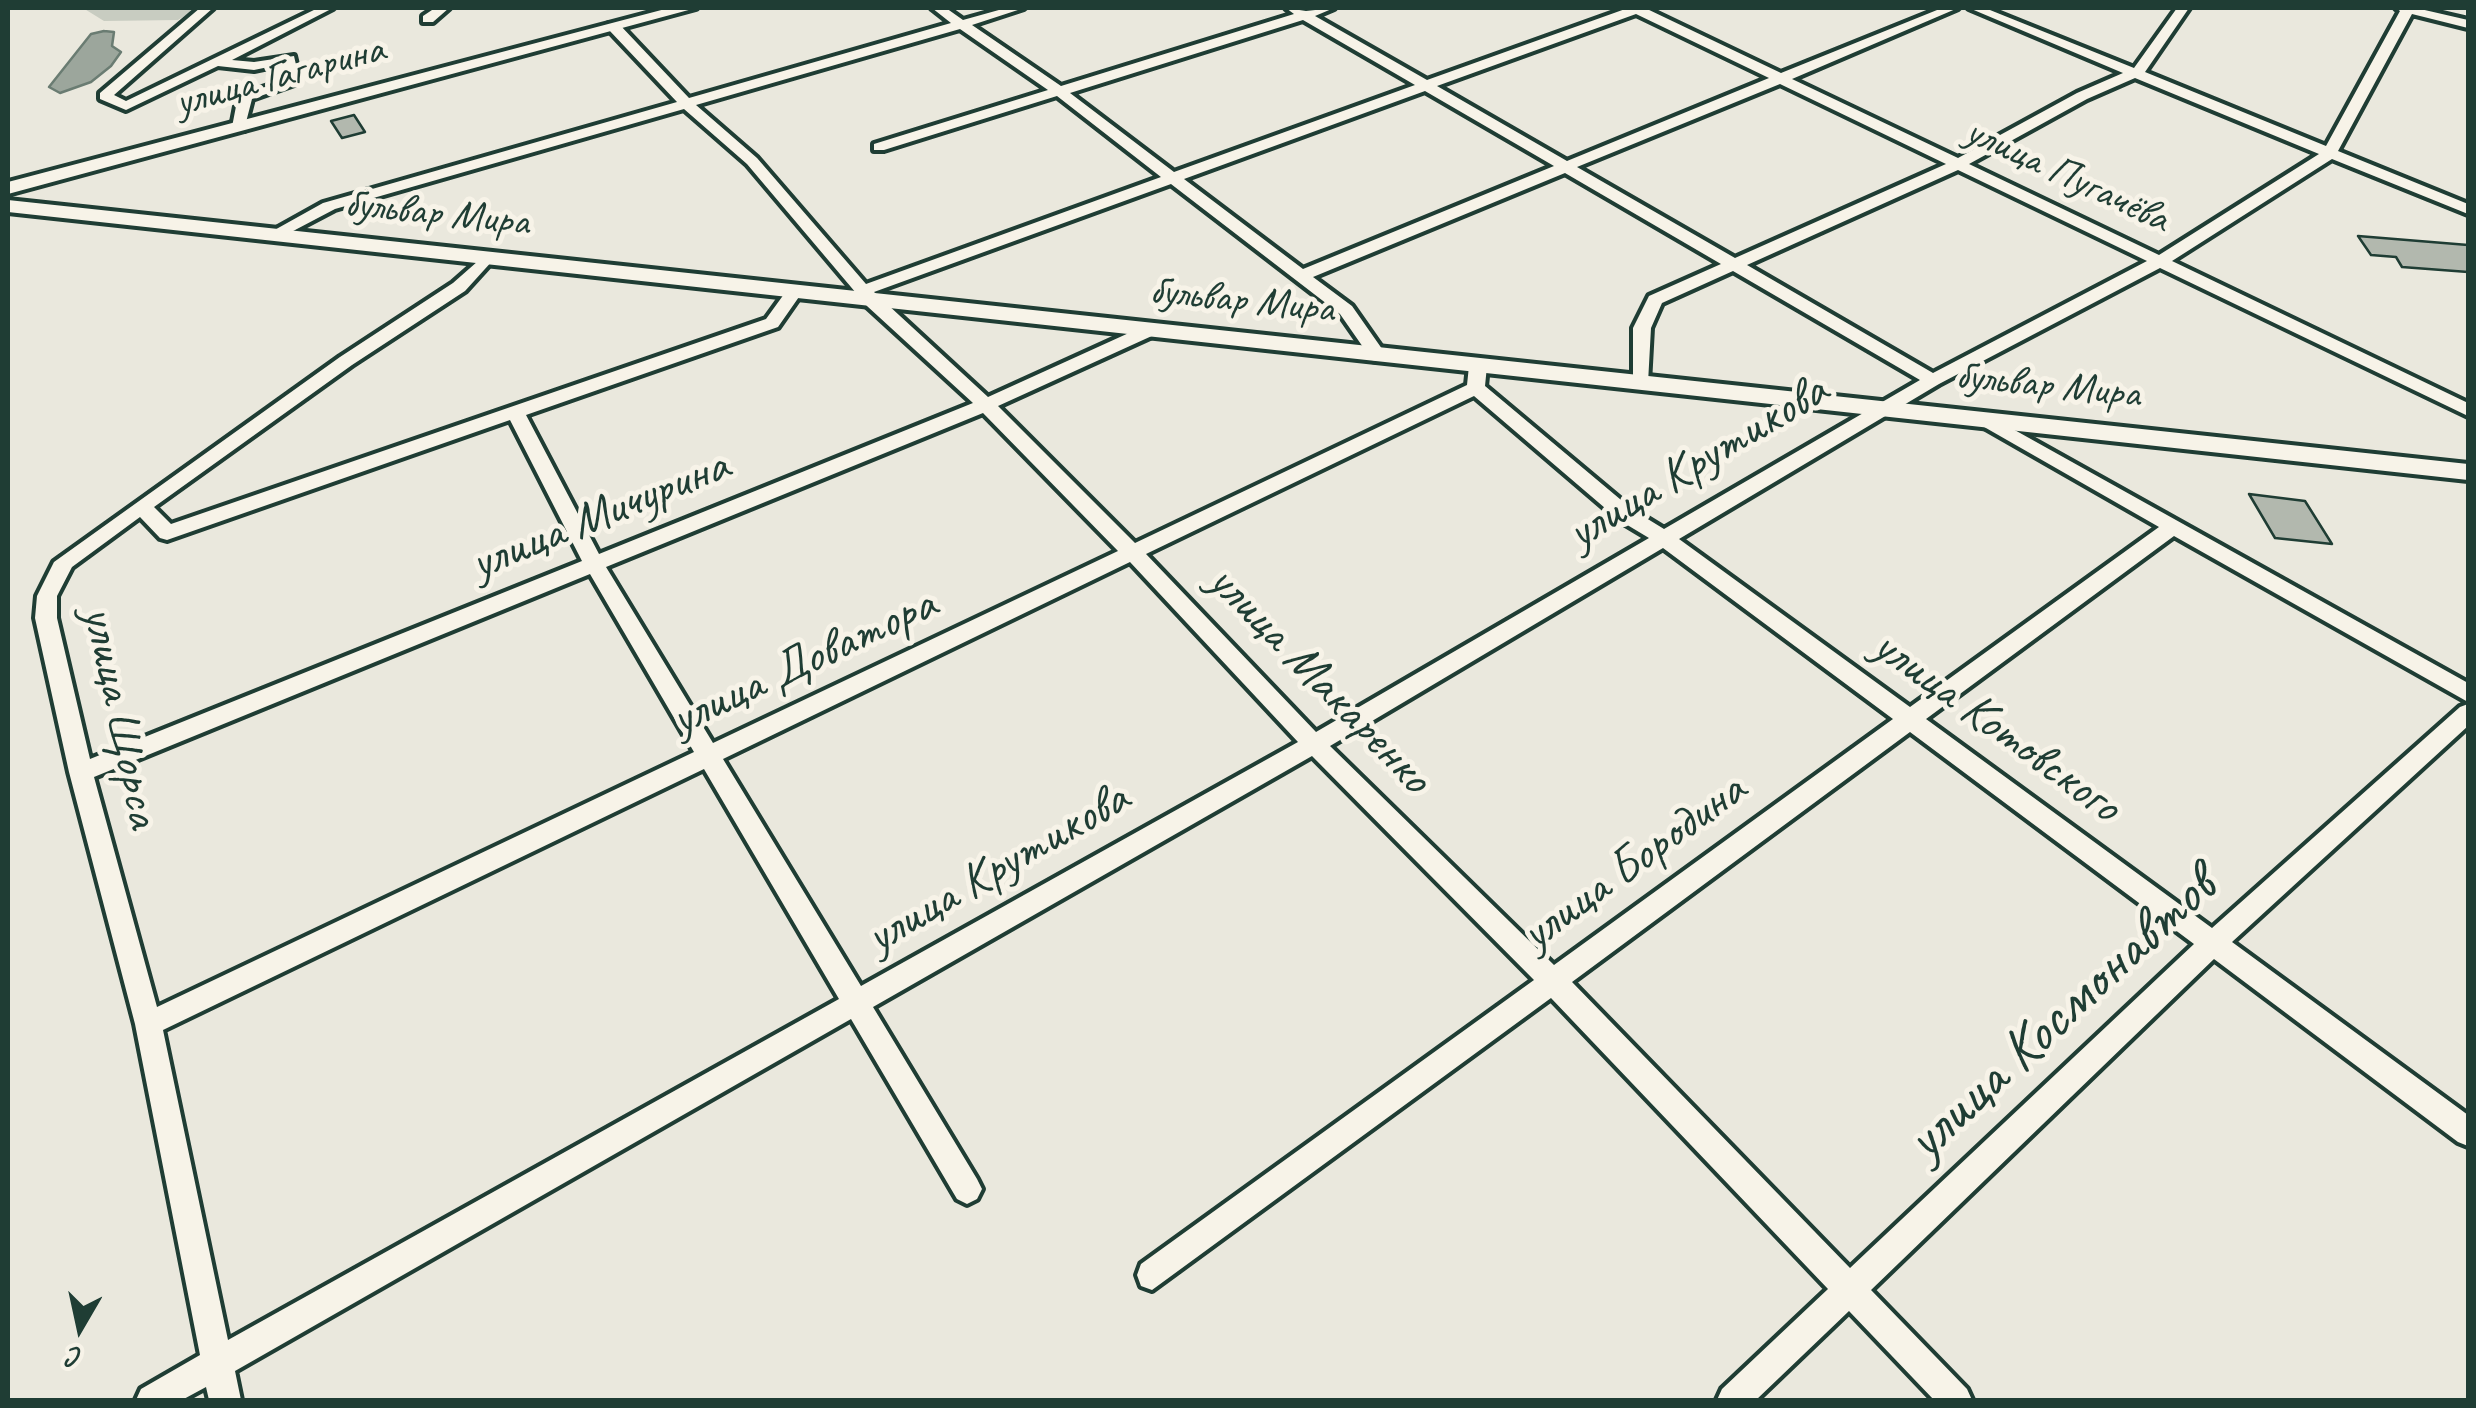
<!DOCTYPE html>
<meta charset="utf-8">
<style>
body{margin:0}
#map{position:relative;width:2476px;height:1408px;overflow:hidden;background:#eae8dd;font-family:Caveat,sans-serif}
canvas{display:block}
.frame{position:absolute;inset:0;border:10px solid #1f3d34;pointer-events:none}
.north{position:absolute;left:30px;top:1278px;width:100px;height:100px;-webkit-text-stroke:8px #f7f3e8;paint-order:stroke;rotate:189deg;font-size:28px;font-weight:700;line-height:40px;text-align:center;color:#1f3d34}
.north::after{content:'';display:block;margin:auto;width:35px;height:45px;background:#1f3d34;clip-path:polygon(50% 0,100% 100%,50% 72%,0 100%)}
</style>
<div id="map">
<canvas width="2476" height="1408"></canvas>
<div class="frame"></div>
<div class="north">С</div>
</div>
<script>
const context = document.querySelector('canvas').getContext('2d');
context.lineJoin = 'round';
function paint(path, color) { context.fillStyle = color; context.fill(path, 'evenodd'); }
const shape = rows => new Path2D(rows.map(r => 'M' + r).join(''));
function trace(path, color, width, dash) { context.strokeStyle = color; context.lineWidth = width; context.lineCap = dash ? 'butt' : 'round'; context.setLineDash(dash || []); context.stroke(path); }
function drawText(font, color, halo, rows, align = 'center') {
  context.font = font + ' Caveat,sans-serif'; context.lineWidth = 10; context.setLineDash([]); context.textBaseline = 'middle'; context.strokeStyle = halo; context.fillStyle = color; for (const [text, x, y, turn = 0] of rows) {
    context.save(); context.translate(x, y); context.rotate((+turn || 0) * Math.PI / 180); context.textAlign = isNaN(turn) ? turn : align; if (halo) context.strokeText(text, 0, 0); context.fillText(text, 0, 0); context.restore();
  }
}
const green = shape([
 [83,8,197,8,178,20,104,21]
]);
const water = shape([
 [104,31,114,32,112,46,121,52,111,66,91,82,60,93,49,87,91,34,104,31]
]);
const building = shape([
 [354,115,365,132,342,138,331,121,354,115],
 [2358,236,2468,245,2468,272,2402,267,2396,257,2371,255,2358,236],
 [2249,494,2305,501,2332,544,2275,538,2249,494]
]);
const minor = shape([
 [200,8,213,8,114,95,126,101,318,8,333,8,232,60,254,62,294,56,300,82,252,99,244,130,232,127,238,96,286,80,283,64,254,70,218,66,126,110,100,99,100,93,200,8],
 [435,8,449,8,433,22,423,22,423,16,435,8],
 [932,8,946,8,963,20,1006,8,1024,8,972,25,1061,86,1294,14,1286,8,1306,11,1334,8,1315,16,1427,80,1628,8,1645,8,1781,73,1942,8,1958,8,1792,79,1958,158,2077,93,2123,73,1969,8,1985,8,2134,68,2177,8,2189,8,2145,72,2326,146,2400,11,2396,8,2416,8,2468,20,2468,28,2412,14,2338,151,2468,204,2468,214,2332,159,2172,261,2468,403,2468,416,2160,268,1939,384,1679,539,1910,707,2159,527,1979,424,1979,416,1986,414,2468,683,2468,702,2174,536,1926,719,2212,928,2460,707,2468,704,2468,726,2232,942,2468,1115,2468,1146,2458,1142,2214,959,1871,1290,1967,1389,1972,1400,1934,1400,1849,1311,1756,1400,1717,1400,1722,1389,1828,1289,1551,998,1152,1290,1141,1286,1137,1275,1141,1264,1534,980,1312,756,873,1007,977,1179,982,1189,977,1199,967,1204,957,1199,851,1019,235,1371,241,1400,209,1400,206,1387,182,1400,136,1400,141,1389,200,1355,135,1024,69,772,35,618,37,596,54,562,340,357,453,283,486,254,494,259,465,291,352,365,154,507,171,524,766,319,787,290,793,289,801,294,778,327,526,415,599,554,973,403,867,306,747,164,684,109,335,209,276,240,262,237,323,203,677,102,609,30,609,24,619,24,689,98,951,23,932,8],
 [1636,14,1769,78,1567,161,1437,86,1636,14],
 [1303,20,1415,85,1174,172,1070,93,1303,20],
 [960,29,1048,90,874,144,874,150,884,150,1057,96,1161,177,866,284,757,158,696,105,960,29],
 [2135,78,2319,154,2159,255,1969,164,2087,99,2135,78],
 [1780,84,1946,164,1735,258,1577,167,1780,84],
 [1425,91,1554,166,1303,269,1184,179,1425,91],
 [1958,170,2147,261,1933,373,1747,265,1958,170],
 [1565,173,1721,264,1649,296,1633,328,1633,387,1645,387,1648,383,1651,328,1662,303,1733,271,1920,380,1664,529,1633,510,1485,386,1487,366,1478,361,1469,366,1467,385,1135,543,998,406,1154,335,1154,327,1142,327,988,397,874,292,1171,184,1340,314,1372,360,1378,361,1387,356,1352,306,1313,277,1565,173],
 [1474,396,1619,520,1649,538,1316,732,1146,554,1474,396],
 [983,413,1118,551,713,743,606,567,983,413],
 [510,420,582,561,90,759,57,618,57,596,72,567,140,517,160,538,167,540,510,420],
 [1663,548,1893,719,1554,965,1330,746,1663,548],
 [1130,562,1298,742,861,986,723,759,1130,562],
 [590,574,694,752,157,1007,94,777,590,574],
 [1910,732,2194,944,1850,1268,1572,982,1910,732],
 [704,769,839,999,228,1340,163,1030,704,769]
]);
const major = shape([
 [669,8,696,8,8,194,8,182,669,8],
 [8,200,2468,464,2468,480,8,212,8,200]
]);
const farStreetnames = [
 ["улица Гагарина",280,77,-15],
 ["улица Пугачёва",2067,176,25],
 ["бульвар Мира",437,214,6],
 ["бульвар Мира",1242,301,6],
 ["бульвар Мира",2048,386,6]
];
const streetNames = [
 ["улица Крутикова",1698,463,-31],
 ["улица Мичурина",600,516,-22],
 ["улица Доватора",804,663,-25],
 ["улица Макаренко",1319,680,46],
 ["улица Щорса",120,717,78],
 ["улица Котовского",1996,727,36],
 ["улица Бородина",1634,863,-36],
 ["улица Крутикова",998,869,-30]
];
const nearStreetnames = [
 ["улица Космонавтов",2062,1015,-43]
];
paint(green, '#c8ccc1');
paint(water, '#9ca69c');
trace(water, '#6a7c72', 2.5);
paint(building, '#b2b8ae');
trace(building, '#1f3d34', 2.5);
trace(minor, '#1f3d34', 8);
trace(major, '#1f3d34', 8);
paint(minor, '#f7f3e8');
paint(major, '#f7f3e8');
drawText('42px', '#1f3d34', '#f7f3e8', farStreetnames);
drawText('50px', '#1f3d34', '#f7f3e8', streetNames);
drawText('60px', '#1f3d34', '#f7f3e8', nearStreetnames);
</script>
